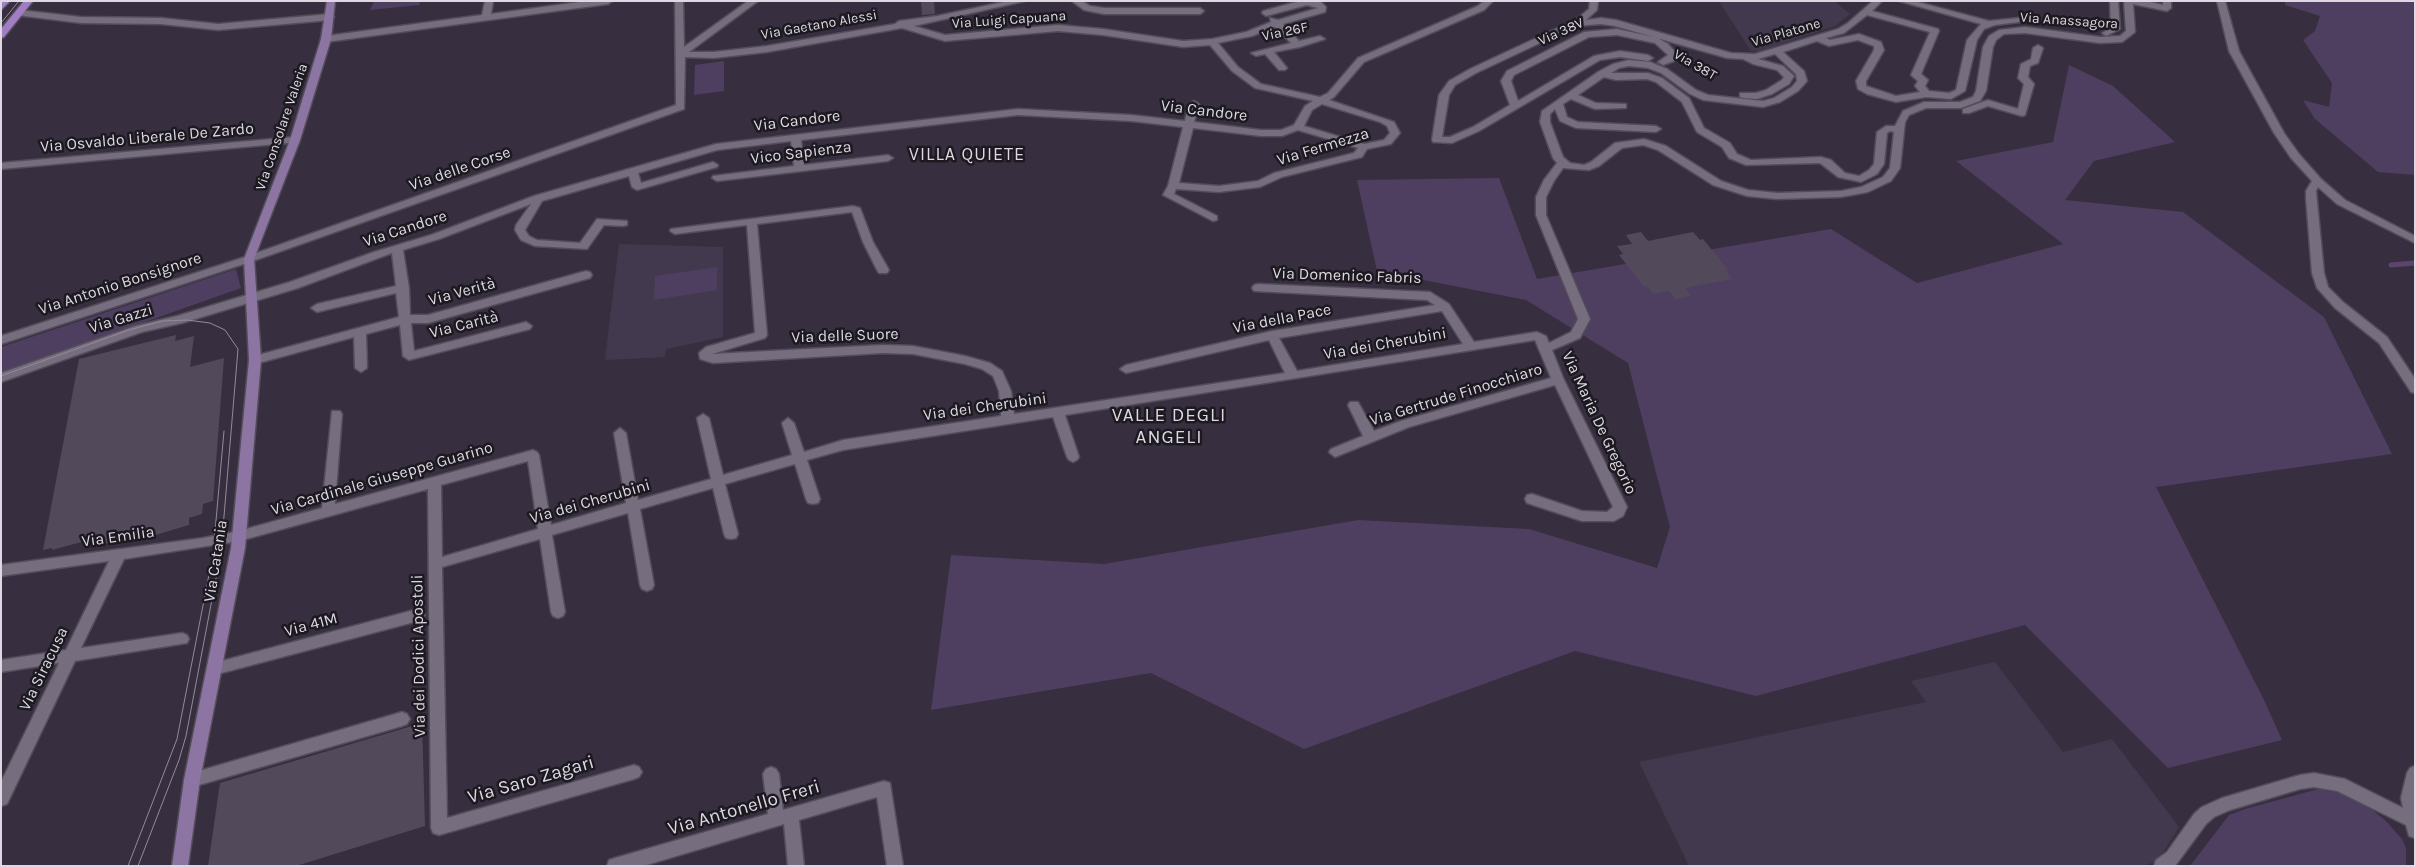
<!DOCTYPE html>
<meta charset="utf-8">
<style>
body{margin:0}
#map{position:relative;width:2416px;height:867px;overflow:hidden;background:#372f3f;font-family:Karla,sans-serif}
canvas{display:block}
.frame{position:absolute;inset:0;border:2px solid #ddd8e2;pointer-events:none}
</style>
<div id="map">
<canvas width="2416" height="867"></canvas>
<div class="frame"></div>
</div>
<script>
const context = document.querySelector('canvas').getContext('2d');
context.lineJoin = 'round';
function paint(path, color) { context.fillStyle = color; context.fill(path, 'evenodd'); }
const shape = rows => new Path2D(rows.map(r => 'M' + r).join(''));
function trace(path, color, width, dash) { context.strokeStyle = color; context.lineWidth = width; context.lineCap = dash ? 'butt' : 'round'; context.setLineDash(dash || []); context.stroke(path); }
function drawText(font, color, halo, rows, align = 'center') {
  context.font = font + ' Karla,sans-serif'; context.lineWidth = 5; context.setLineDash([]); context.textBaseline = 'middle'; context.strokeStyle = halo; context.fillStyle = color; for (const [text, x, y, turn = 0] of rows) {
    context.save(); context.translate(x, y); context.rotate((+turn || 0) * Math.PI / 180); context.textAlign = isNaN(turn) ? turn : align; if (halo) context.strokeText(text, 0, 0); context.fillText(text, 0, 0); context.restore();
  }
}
const built = shape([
 [1719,1,1834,1,1850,14,1835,26,1760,51,1751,51],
 [619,244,723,247,723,337,666,349,665,357,605,360],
 [1995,662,2063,752,2112,739,2179,827,2166,848,2154,862,2145,866,1689,866,1639,762,1926,702,1911,681]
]);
const green = shape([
 [374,1,421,1,419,5,370,10],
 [2285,1,2415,1,2415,175,2378,172,2315,119,2303,100,2329,107,2332,83,2303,40,2315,31,2320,16,2285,5],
 [724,61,724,91,694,95,695,65],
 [2069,65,2113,86,2175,142,2094,161,2065,200,2183,212,2324,317,2392,454,2156,487,2264,700,2282,740,2168,768,2025,625,1756,696,1575,651,1304,749,1151,673,931,710,951,555,1104,564,1358,520,1529,529,1657,568,1670,527,1628,363,1526,300,1377,271,1357,180,1499,178,1537,279,1831,229,1917,283,2063,244,1956,161,2053,142],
 [717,267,717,290,654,300,655,276],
 [236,269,241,288,1,373,1,347],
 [2318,789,2344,794,2370,808,2385,820,2402,839,2406,848,2406,866,2190,866,2229,815,2245,809]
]);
const stream = shape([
 [2391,265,2415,263]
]);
const building = shape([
 [921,1,934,1,935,14,922,15],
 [1641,232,1648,241,1693,232,1700,240,1703,239,1729,271,1726,271,1732,279,1685,288,1691,296,1675,299,1669,291,1653,294,1647,286,1644,287,1619,255,1623,254,1617,246,1632,244,1626,235],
 [176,335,175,341,194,336,190,367,224,358,213,501,203,504,202,514,189,518,189,525,132,542,133,536,94,547,96,538,52,550,52,548,43,550,79,359],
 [422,723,425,826,296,866,208,866,220,783]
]);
const street = shape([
 [485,1,493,1,491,14,587,1,612,1,608,4,326,42,321,39,326,36,482,15,485,1],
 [675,1,683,1,684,47,748,1,758,1,689,52,714,52,767,46,895,24,899,21,937,16,1008,1,1025,1,914,26,945,35,1058,25,1103,29,1183,41,1212,39,1246,32,1271,22,1270,18,1278,20,1318,8,1307,5,1266,16,1262,13,1263,11,1300,1,1320,1,1326,7,1325,12,1283,24,1299,41,1320,36,1325,39,1300,47,1274,52,1287,68,1285,70,1279,70,1265,54,1256,56,1251,53,1291,43,1275,27,1252,36,1218,43,1238,67,1261,84,1320,97,1328,93,1358,58,1478,6,1484,1,1493,1,1484,10,1364,62,1334,97,1329,100,1394,122,1400,133,1391,144,1367,149,1362,157,1282,177,1260,187,1219,192,1176,189,1174,194,1217,216,1217,220,1213,221,1163,195,1168,186,1183,127,1131,121,1018,115,801,140,804,165,888,155,893,158,888,161,717,181,712,178,713,176,794,166,791,141,717,150,638,173,641,183,713,162,718,165,717,167,637,190,632,187,629,176,542,201,525,230,529,236,537,240,580,243,597,219,627,221,627,225,623,226,604,225,587,249,535,246,521,240,515,230,516,225,531,204,439,239,403,250,409,288,410,315,428,315,586,271,590,272,592,275,590,278,428,323,411,323,414,351,526,322,532,326,530,329,409,360,403,356,400,325,366,334,367,368,361,372,355,368,354,337,255,364,251,363,249,360,251,357,399,317,396,293,317,312,311,308,317,304,396,286,392,253,298,288,182,323,142,332,1,382,1,373,135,326,177,316,290,282,374,252,431,235,534,196,716,144,1018,109,1131,115,1185,121,1189,104,1194,101,1199,104,1194,122,1261,130,1281,130,1294,125,1305,106,1313,101,1255,88,1232,71,1210,45,1183,47,1103,35,1058,31,945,41,902,28,767,52,714,58,685,57,684,109,253,261,1,344,1,336,245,257,676,105,675,1],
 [1322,104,1380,122,1387,126,1390,133,1384,140,1364,144,1304,126,1312,110,1322,104],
 [1193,128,1261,136,1282,136,1298,130,1358,148,1354,153,1274,173,1258,181,1219,186,1179,183,1193,128],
 [1072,1,1082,1,1090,6,1104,8,1200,8,1204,11,1200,14,1104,14,1084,10,1072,1],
 [1590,1,1598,1,1597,10,1586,20,1601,18,1616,20,1731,53,1755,54,1838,29,1848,23,1873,1,1882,1,1872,11,1938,29,1939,31,1921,74,1928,80,1925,86,1929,91,1949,93,1956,90,1967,40,1981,24,1899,1,1914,1,1989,21,2019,18,2019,22,1995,25,1984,29,1977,40,1965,91,1951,99,1926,97,1896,102,1867,94,1858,89,1856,81,1874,50,1874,46,1858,40,1829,46,1817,41,1783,52,1804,71,1807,81,1798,91,1780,102,1763,107,1703,100,1690,94,1661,73,1648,68,1629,66,1619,68,1611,73,1648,73,1662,78,1689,98,1704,128,1730,143,1737,154,1751,160,1821,157,1831,160,1845,173,1859,176,1869,170,1874,164,1877,132,1886,126,1895,126,1903,111,1924,102,1960,102,1973,97,1976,91,1983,47,1989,36,1999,30,2025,27,2100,37,2120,36,2126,31,2124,1,2146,1,2163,5,2163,1,2171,1,2171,8,2167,11,2133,4,2135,32,2122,42,2100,43,2025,33,2004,34,1996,40,1993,47,1986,91,1980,101,1961,108,1926,108,1909,115,1905,122,1900,168,1891,181,1868,192,1841,197,1777,199,1747,196,1713,185,1658,150,1643,145,1622,148,1599,166,1589,170,1563,168,1554,181,1546,197,1546,215,1590,319,1580,338,1552,350,1564,380,1627,507,1623,516,1614,521,1582,521,1527,503,1525,499,1527,495,1532,494,1582,511,1607,512,1613,507,1555,385,1409,427,1335,457,1329,452,1331,449,1363,436,1348,405,1350,402,1358,402,1374,431,1401,421,1551,378,1535,340,1065,415,1079,457,1077,460,1073,462,1069,460,1067,457,1053,417,843,450,807,460,820,499,818,503,813,504,808,503,806,499,795,464,725,484,738,534,736,538,731,539,726,538,724,534,713,488,640,509,654,585,652,589,647,591,642,589,640,585,628,513,552,535,565,612,563,616,558,618,553,616,551,612,540,539,442,567,447,818,634,765,639,767,642,772,639,777,634,779,439,835,433,833,431,828,428,489,239,541,124,559,81,648,182,633,187,635,189,639,187,643,75,661,7,804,1,806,1,782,59,663,1,672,1,660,66,650,109,561,1,576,1,565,203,538,239,531,322,508,332,411,340,411,342,414,335,504,533,450,537,452,539,455,551,525,626,503,614,433,620,428,626,433,638,500,711,479,697,418,703,414,709,418,723,475,792,455,782,423,788,418,794,423,804,452,843,440,1001,416,999,391,993,376,982,369,965,364,913,354,883,353,713,363,700,359,699,353,706,347,755,333,747,225,675,234,670,231,671,229,853,206,860,208,873,242,889,270,887,273,879,273,877,270,863,242,852,212,757,224,767,335,765,338,712,354,883,345,913,346,965,356,990,363,1002,371,1011,391,1014,414,1285,373,1269,340,1126,373,1120,369,1126,365,1272,331,1435,305,1427,300,1254,291,1252,288,1254,285,1258,284,1430,292,1449,304,1474,342,1537,332,1546,336,1549,343,1571,332,1578,319,1536,215,1536,197,1544,180,1557,163,1553,158,1540,122,1542,111,1598,72,1613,64,1629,60,1650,62,1667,69,1696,90,1708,95,1763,101,1774,98,1792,87,1797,81,1796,74,1775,54,1758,59,1783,66,1794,76,1789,84,1772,94,1757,99,1743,98,1740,97,1740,93,1756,93,1766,90,1782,80,1784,77,1777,70,1753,64,1743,59,1727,58,1615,26,1601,24,1576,26,1476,73,1455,85,1449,95,1442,137,1450,137,1473,127,1510,105,1501,81,1507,71,1584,32,1617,29,1658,38,1668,44,1678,55,1674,61,1663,65,1658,62,1668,55,1655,43,1617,35,1589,37,1514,75,1511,81,1518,101,1594,56,1620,51,1648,55,1653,58,1648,61,1620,57,1600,60,1479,131,1452,143,1433,142,1432,140,1439,95,1449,81,1470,69,1577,19,1589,9,1590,1],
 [1867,15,1930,32,1911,75,1918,81,1915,86,1920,92,1896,96,1866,86,1866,81,1884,50,1881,42,1859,34,1830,40,1826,38,1844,33,1867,15],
 [1604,77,1616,80,1647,79,1656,82,1682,102,1697,132,1722,147,1729,158,1746,165,1820,163,1838,177,1861,182,1877,174,1884,164,1887,133,1890,131,1894,132,1890,168,1883,177,1861,187,1841,191,1777,193,1748,190,1721,181,1666,146,1644,139,1615,143,1591,162,1584,165,1570,163,1563,157,1550,122,1550,114,1555,109,1560,121,1576,128,1656,132,1661,129,1656,126,1578,122,1567,117,1563,104,1571,99,1595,109,1626,108,1626,104,1596,103,1578,95,1604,77],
 [1442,311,1463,344,1297,371,1279,338,1442,311],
 [528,461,538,529,442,557,441,485,528,461],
 [2110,1,2118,1,2120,29,2106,36,2102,33,2111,28,2110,1],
 [2217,1,2225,1,2239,51,2284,133,2299,154,2321,179,2345,200,2415,236,2415,243,2337,204,2318,187,2316,191,2324,273,2328,287,2343,302,2387,337,2415,379,2415,393,2411,392,2379,343,2335,308,2317,288,2312,273,2306,198,2306,191,2312,181,2291,158,2274,133,2229,51,2217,1],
 [19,10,81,17,161,18,218,24,330,14,334,17,330,20,218,30,161,24,81,23,16,15,16,11,19,10],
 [2038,45,2043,48,2038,63,2030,66,2028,77,2034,84,2025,115,2022,116,1988,106,1969,113,1963,113,1963,109,1988,100,2018,109,2024,84,2018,78,2021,64,2031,59,2033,48,2038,45],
 [295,137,299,138,299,142,1,169,1,163,295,137],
 [418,609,423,611,425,615,423,619,418,621,214,675,209,673,207,669,209,665,214,663,418,609],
 [402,712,407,714,410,719,407,724,402,726,192,787,186,785,184,780,186,775,192,773,402,712],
 [2415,766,2415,838,2409,836,2406,825,2337,791,2314,787,2300,789,2230,810,2214,817,2206,824,2175,866,2154,866,2156,860,2167,852,2194,814,2202,807,2222,798,2300,775,2314,773,2345,779,2403,808,2401,798,2407,773,2410,768,2415,766],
 [771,767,776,769,779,774,783,810,884,781,890,783,903,866,887,866,877,797,799,820,804,866,788,866,784,824,643,866,607,866,609,860,615,858,768,814,763,774,766,769,771,767]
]);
const secondary = shape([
 [327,1,335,1,331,39,300,140,254,259,261,360,245,548,200,780,188,866,172,866,184,780,231,548,249,360,244,259,290,140,321,39,327,1]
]);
const primary = shape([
 [1,1,10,1,1,10,1,1],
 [24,1,33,1,4,37,1,38,1,29,24,1]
]);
const tram = shape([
 [1,23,19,1],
 [1,376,129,330,162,321,187,320,210,323,225,330,238,349,221,552,186,736,179,760,138,866],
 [128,866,177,739,213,554,224,431]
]);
const farStreetnames = [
 ["Via Luigi Capuana",1009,20,-4],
 ["Via Anassagora",2069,21,4],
 ["Via Gaetano Alessi",819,25,-10],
 ["Via 26F",1285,32,-12],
 ["Via 38V",1561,32,-24],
 ["Via Platone",1786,33,-16],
 ["Via 38T",1695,65,30],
 ["Via Consolare Valeria",282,127,-71]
];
const streetNames = [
 ["Via Candore",1204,111,7],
 ["Via Candore",797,121,-7],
 ["Via Osvaldo Liberale De Zardo",147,138,-5],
 ["Via Fermezza",1323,147,-17],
 ["Vico Sapienza",801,153,-7],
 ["Via delle Corse",460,169,-19],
 ["Via Candore",405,229,-18],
 ["Via Domenico Fabris",1347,276,2],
 ["Via Antonio Bonsignore",120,284,-18],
 ["Via Verità",462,292,-15],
 ["Via Gazzi",121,319,-17],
 ["Via della Pace",1282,319,-11],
 ["Via Carità",464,325,-14],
 ["Via delle Suore",845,336,-2],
 ["Via dei Cherubini",1385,344,-10],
 ["Via Gertrude Finocchiaro",1456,395,-17],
 ["Via dei Cherubini",985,407,-8],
 ["Via Maria De Gregorio",1599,423,65],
 ["Via Cardinale Giuseppe Guarino",382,479,-16],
 ["Via dei Cherubini",590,502,-16],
 ["Via Emilia",118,537,-8],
 ["Via Catania",216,561,-81],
 ["Via 41M",311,625,-15],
 ["Via dei Dodici Apostoli",419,656,-91],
 ["Via Siracusa",44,669,-64]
];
const neighbourhoodNames = [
 ["VILLA QUIETE",967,155]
];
const quarterNames = [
 ["VALLE DEGLI",1169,416],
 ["ANGELI",1169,438]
];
const nearStreetnames = [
 ["Via Saro Zagari",531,780,-16],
 ["Via Antonello Freri",744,808,-16]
];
paint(built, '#43394e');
paint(green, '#4e3e60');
trace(stream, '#5c446e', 5);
paint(building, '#524a5b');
trace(street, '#534d5a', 3);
trace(secondary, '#534d5a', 3);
trace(primary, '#534d5a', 3);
paint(street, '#766d7f');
paint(secondary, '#8c75a2');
paint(primary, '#a17dc5');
trace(tram, '#928c98', 1);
drawText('14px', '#ddd8e2', '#1c1920', farStreetnames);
drawText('16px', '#ddd8e2', '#1c1920', streetNames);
context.letterSpacing = '1px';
drawText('18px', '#ddd8e2', '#1c1920', neighbourhoodNames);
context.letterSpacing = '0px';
context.letterSpacing = '1px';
drawText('19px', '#ddd8e2', '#1c1920', quarterNames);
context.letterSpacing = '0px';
drawText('19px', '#ddd8e2', '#1c1920', nearStreetnames);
</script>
